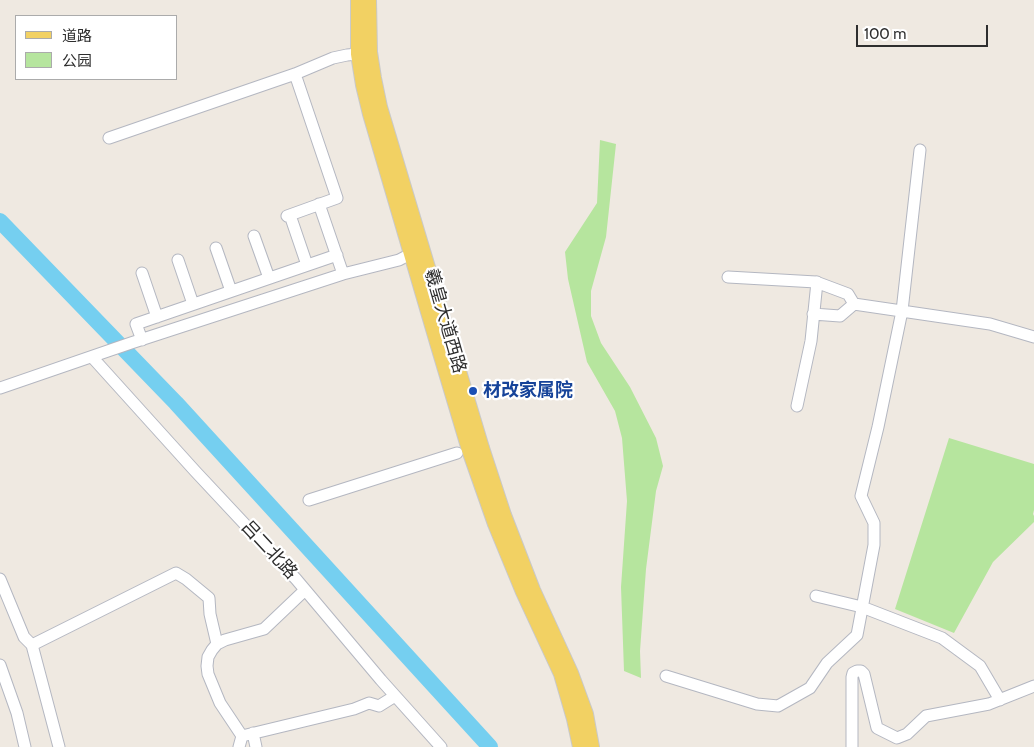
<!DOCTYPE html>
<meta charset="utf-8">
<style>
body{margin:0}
#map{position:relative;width:1034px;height:747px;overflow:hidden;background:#efe9e1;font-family:Cabin,"Noto Sans SC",sans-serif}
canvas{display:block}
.legend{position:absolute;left:15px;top:15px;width:162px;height:65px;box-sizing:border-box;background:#fff;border:1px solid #ababab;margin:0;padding:6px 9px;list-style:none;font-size:15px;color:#2e2e2e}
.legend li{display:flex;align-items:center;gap:10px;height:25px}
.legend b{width:25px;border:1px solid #ababab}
.scale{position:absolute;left:856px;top:25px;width:132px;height:22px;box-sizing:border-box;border:2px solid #2e2e2e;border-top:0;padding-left:6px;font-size:15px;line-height:18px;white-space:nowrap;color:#2e2e2e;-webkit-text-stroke:4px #fff;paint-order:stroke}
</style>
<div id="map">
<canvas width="1034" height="747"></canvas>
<ul class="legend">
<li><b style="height:6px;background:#f2d163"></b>道路</li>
<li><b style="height:14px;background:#b6e59e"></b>公园</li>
</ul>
<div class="scale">100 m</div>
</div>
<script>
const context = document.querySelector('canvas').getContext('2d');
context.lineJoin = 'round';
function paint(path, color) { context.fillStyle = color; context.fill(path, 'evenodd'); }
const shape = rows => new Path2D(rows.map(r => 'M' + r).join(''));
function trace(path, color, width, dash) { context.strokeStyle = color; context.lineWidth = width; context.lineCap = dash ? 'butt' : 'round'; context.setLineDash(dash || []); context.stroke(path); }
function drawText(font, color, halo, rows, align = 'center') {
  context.font = font + ' Cabin,"Noto Sans SC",sans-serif'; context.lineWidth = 4.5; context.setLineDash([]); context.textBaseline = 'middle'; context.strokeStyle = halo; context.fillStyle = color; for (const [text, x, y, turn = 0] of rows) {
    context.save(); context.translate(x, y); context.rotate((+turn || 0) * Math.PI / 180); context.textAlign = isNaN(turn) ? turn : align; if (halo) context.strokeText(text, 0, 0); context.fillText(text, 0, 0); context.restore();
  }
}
const green = shape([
 [600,140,616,144,606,237,591,291,591,316,601,343,630,387,656,438,663,466,656,491,646,569,640,651,641,678,624,671,621,587,627,501,622,438,615,411,587,362,568,279,565,252,597,203],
 [949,438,1034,464,1034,510,1033,514,1034,516,1034,522,993,562,954,633,895,609]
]);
const river = shape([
 [0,221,176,403,490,747]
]);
const minor = shape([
 [109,138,295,74,333,58,347,55,358,54],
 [319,204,343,274],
 [287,216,337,198,295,74],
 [292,221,307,265],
 [254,236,269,278],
 [216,248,231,291],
 [178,260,193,304],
 [142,273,157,317],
 [728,277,816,282,848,294,854,304,990,324,1034,337],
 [813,314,840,316,854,304],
 [142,340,136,324,337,255],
 [92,357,195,471,296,579,381,680,441,747],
 [0,388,131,343,343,274,399,260,418,250],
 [797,406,811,341,817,282],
 [309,500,457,453],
 [0,579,24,637,32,645,59,747],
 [816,596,862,607,942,638,980,666,1000,700],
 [32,645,176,573,186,579,209,598,210,614,217,644],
 [0,665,17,713,25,747],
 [666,676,757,704,778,706,810,688,827,663,857,635,874,545,874,523,861,496,878,427,902,311,920,150],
 [253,733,256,747],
 [242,736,220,703,208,674,207,666,208,657,212,650,217,644,225,640,264,629,305,590],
 [239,747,242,736,354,709,369,703,379,706,395,696],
 [852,747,852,677,853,673,857,671,861,671,864,674,877,728,897,738,907,734,926,716,989,704,1034,686]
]);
const major = shape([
 [358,0,358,54,363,85,370,114,438,346,469,450,495,524,523,592,561,674,574,719,580,747],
 [369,0,370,52,374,78,380,107,482,448,504,515,533,590,571,673,586,714,592,747]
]);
const markers = [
 [473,391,5,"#1a4fb4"]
];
const streetNames = [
 ["羲皇大道西路",445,321,74],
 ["吕二北路",269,550,47]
];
const transitNames = [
 ["材改家属院",483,391]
];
paint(green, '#b6e59e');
trace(river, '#75cff0', 16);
trace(minor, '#b4b7c1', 13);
trace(major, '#c9c9c9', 16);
trace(minor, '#fff', 11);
trace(major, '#f2d163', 14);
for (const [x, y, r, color] of markers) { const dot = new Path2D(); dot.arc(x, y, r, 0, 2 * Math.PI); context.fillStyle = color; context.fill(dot); trace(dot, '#fff', 2); }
drawText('18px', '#2e2e2e', '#fff', streetNames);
drawText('bold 18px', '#164399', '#fff', transitNames, 'left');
</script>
